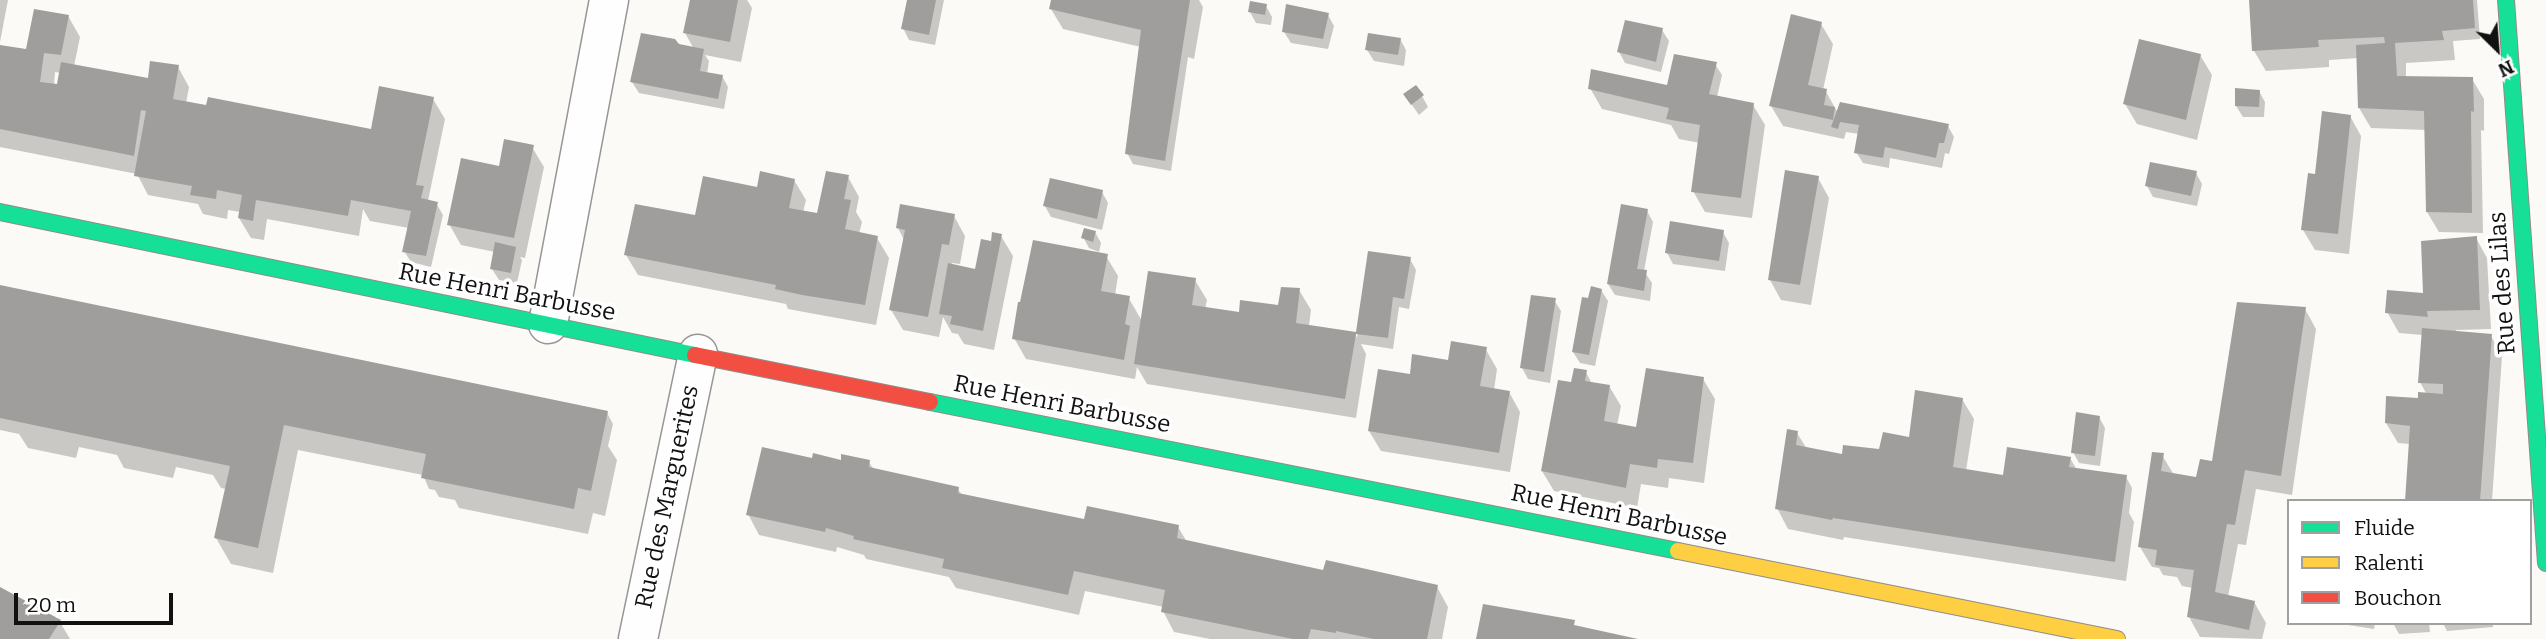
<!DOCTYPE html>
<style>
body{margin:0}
#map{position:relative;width:2546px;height:639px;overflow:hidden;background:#fcfaf7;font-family:Bitter,serif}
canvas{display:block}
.legend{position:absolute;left:2287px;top:499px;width:245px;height:126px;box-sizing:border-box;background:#fff;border:2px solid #a0a0a0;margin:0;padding:9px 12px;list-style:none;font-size:21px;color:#111}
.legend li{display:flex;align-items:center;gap:14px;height:35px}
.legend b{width:35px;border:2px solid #a0a0a0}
.north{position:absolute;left:2462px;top:14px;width:70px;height:70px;-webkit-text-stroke:5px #fff;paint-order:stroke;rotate:155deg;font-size:19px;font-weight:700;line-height:28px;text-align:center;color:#111}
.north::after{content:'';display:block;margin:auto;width:24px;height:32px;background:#111;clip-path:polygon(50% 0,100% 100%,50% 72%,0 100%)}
.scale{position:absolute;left:14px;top:593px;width:159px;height:32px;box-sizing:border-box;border:4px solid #111;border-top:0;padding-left:9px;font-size:21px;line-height:24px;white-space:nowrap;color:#111;-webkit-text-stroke:5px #fff;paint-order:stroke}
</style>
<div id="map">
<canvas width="2546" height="639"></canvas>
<ul class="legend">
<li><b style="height:9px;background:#16e098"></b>Fluide</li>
<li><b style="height:9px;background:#ffcf43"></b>Ralenti</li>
<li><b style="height:9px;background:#f24e42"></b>Bouchon</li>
</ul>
<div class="north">N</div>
<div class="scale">20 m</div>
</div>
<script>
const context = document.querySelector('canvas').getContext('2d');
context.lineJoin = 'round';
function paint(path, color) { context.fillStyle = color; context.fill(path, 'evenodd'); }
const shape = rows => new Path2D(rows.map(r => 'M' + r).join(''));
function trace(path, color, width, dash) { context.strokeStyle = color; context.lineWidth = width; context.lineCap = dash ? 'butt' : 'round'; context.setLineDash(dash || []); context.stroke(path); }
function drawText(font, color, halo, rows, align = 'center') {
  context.font = font + ' Bitter,serif'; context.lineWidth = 7; context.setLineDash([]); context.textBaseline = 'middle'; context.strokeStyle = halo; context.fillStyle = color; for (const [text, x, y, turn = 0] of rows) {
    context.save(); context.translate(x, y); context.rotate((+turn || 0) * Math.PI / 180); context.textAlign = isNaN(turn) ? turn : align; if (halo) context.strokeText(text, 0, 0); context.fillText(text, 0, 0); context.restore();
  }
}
const shadow = shape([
 [0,0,8,0,0,42],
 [691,0,747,0,752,8,741,62,705,55,709,61,707,74,722,76,728,87,724,109,639,93,632,82,678,46,694,49,685,33],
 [908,0,944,0,935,45,909,40,903,28],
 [1053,0,1199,0,1203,7,1194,59,1188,57,1171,171,1133,164,1127,153,1141,47,1063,29,1051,9],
 [2251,0,2477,0,2480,39,2453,41,2455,60,2406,63,2406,77,2472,79,2484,99,2484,131,2481,130,2483,233,2439,232,2427,212,2426,130,2371,128,2359,108,2358,58,2329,60,2329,67,2266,71,2254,51],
 [1266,6,1272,17,1271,25,1256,23,1250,12],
 [1328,15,1334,26,1328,49,1291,43,1284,32],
 [68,16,80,37,74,66,149,80,178,67,189,87,186,103,373,131,433,99,445,119,428,201,436,203,443,215,431,267,411,262,404,251,409,228,370,221,363,209,359,236,267,219,264,240,251,238,239,218,240,212,228,210,227,219,203,214,198,204,148,195,137,174,0,147,0,47,28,50],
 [55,72,61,73,58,86,54,85],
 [1821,24,1833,44,1823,90,1825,90,1838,113,1948,126,1954,137,1949,154,1945,153,1942,168,1890,158,1889,168,1863,163,1856,152,1859,134,1846,132,1844,139,1783,126,1771,106],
 [1662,30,1669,41,1661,72,1625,63,1619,52],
 [1400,39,1406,50,1404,66,1374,61,1367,50],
 [2200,55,2212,75,2197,140,2137,124,2125,104],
 [1715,64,1722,75,1717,97,1753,105,1765,125,1752,218,1705,212,1693,191,1700,143,1679,139,1671,125,1602,109,1590,88,1668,87],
 [2259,91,2265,102,2264,117,2243,117,2236,106],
 [1405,95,1422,96,1428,107,1419,115],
 [2350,116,2361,136,2349,254,2315,250,2303,230,2317,176],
 [532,147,544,167,525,258,520,257,522,260,517,283,499,280,492,269,495,252,461,245,449,224,500,168],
 [2196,173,2202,184,2197,206,2153,197,2147,186],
 [848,177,859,197,856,212,862,222,859,234,877,238,889,258,876,325,815,314,788,309,786,304,638,275,626,255,697,217,758,189,794,180,806,200,803,212,819,215],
 [1818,178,1829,198,1811,305,1781,300,1770,280],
 [1102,192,1108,203,1102,230,1051,217,1045,206],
 [1647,211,1653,222,1644,271,1652,283,1650,301,1615,295,1608,284],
 [954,216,965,236,960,264,952,263,951,266,976,271,992,243,1001,236,1013,256,994,350,964,344,958,334,952,333,943,317,939,337,903,330,891,310,904,240,898,228],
 [1095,232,1101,243,1099,252,1089,248,1083,237],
 [1723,232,1729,243,1725,271,1673,264,1667,253],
 [2476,238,2487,258,2491,329,2456,330,2456,333,2491,336,2502,356,2492,501,2407,501,2410,444,2398,443,2386,423,2427,395,2420,382,2423,335,2399,333,2387,312,2425,295],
 [1370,253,1410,259,1416,270,1409,309,1399,307,1393,349,1361,344,1366,354,1356,418,1147,384,1137,367,1135,379,1026,359,1014,338,1106,256,1118,276,1115,295,1128,297,1142,321,1195,280,1207,300,1205,309,1240,314,1279,307,1299,290,1311,310,1309,326,1355,333,1357,338],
 [0,287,607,413,613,424,608,446,617,460,605,516,593,513,588,534,459,508,455,500,439,497,435,490,429,489,423,475,298,450,273,573,231,564,216,538,226,489,221,488,213,475,176,467,173,478,124,468,117,455,79,447,76,458,28,448,19,434,0,430],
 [1601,290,1608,301,1595,366,1580,363,1573,352,1590,300],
 [1554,300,1561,311,1550,383,1528,379,1522,368],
 [2305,309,2316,329,2292,495,2256,489,2246,545,2238,544,2228,597,2254,602,2266,623,2262,639,2200,637,2189,617,2193,588,2182,586,2177,577,2163,575,2159,568,2152,567,2140,547,2162,455,2174,475,2197,479,2214,463],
 [1485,348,1497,369,1494,390,1509,392,1520,412,1510,472,1381,451,1369,431,1411,376],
 [1586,372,1592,384,1609,386,1621,406,1617,425,1638,429,1703,379,1715,399,1704,483,1669,478,1668,488,1641,484,1637,508,1554,491,1542,471,1573,384],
 [1962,399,1974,419,1966,471,2005,477,2070,458,2077,470,2126,477,2132,488,2129,513,2134,522,2126,581,1844,537,1843,540,1788,529,1777,508,1797,433,1807,449,1843,456,1883,452,1910,439],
 [2099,417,2105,428,2100,466,2079,463,2073,452],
 [813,461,869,462,874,470,958,489,962,495,1086,521,1178,527,1187,542,1324,572,1437,587,1448,607,1442,639,1210,639,1174,632,1163,611,1164,607,1085,591,1079,615,956,588,949,577,866,559,864,555,837,547,836,552,759,535,748,514],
 [0,589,60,622,70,639,0,639],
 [2335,623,2375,623,2374,629],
 [2393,623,2429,623,2430,632,2399,634],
 [2443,623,2493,623,2493,627,2447,631]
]);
const building = shape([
 [690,0,738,0,730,42,683,33],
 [907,0,936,0,929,35,901,29],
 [1051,0,1190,0,1165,161,1125,154,1141,30,1049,9],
 [2249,0,2473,0,2475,28,2442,31,2444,40,2395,43,2397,76,2473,77,2474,112,2471,111,2472,213,2426,212,2424,111,2358,108,2356,45,2385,43,2384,37,2318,40,2319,47,2252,51],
 [1250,1,1267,4,1265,15,1248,12],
 [1286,4,1329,13,1323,39,1282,32],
 [34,9,69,15,61,55,44,53,40,82,57,84,61,62,148,78,150,61,179,65,173,99,206,105,208,97,371,129,379,86,434,97,416,185,424,186,421,198,438,202,426,256,402,252,411,211,351,200,348,216,256,200,253,221,238,218,242,195,217,190,216,199,190,195,192,186,134,176,146,111,141,110,134,156,0,129,0,45,26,49],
 [1791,14,1822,22,1808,85,1827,89,1824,105,1835,107,1833,120,1769,106],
 [1625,20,1663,28,1656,62,1617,52],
 [641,33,675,39,679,44,704,49,700,71,723,75,718,99,630,82],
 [1368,33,1401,38,1398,55,1365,50],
 [2139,39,2201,54,2186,120,2123,104],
 [1674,54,1717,62,1709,94,1754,103,1741,198,1691,192,1700,125,1666,119,1669,108,1588,89,1591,69,1667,85],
 [1416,85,1424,95,1411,105,1403,94],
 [2235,88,2260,90,2259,107,2235,106],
 [1840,102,1949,124,1944,143,1939,143,1936,158,1885,147,1883,158,1854,153,1859,125,1840,122,1838,129,1831,127],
 [2322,111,2351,115,2338,234,2301,230,2308,173,2315,174],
 [504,139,534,145,514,238,447,225,461,158,499,166],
 [2150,162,2197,171,2191,196,2145,186],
 [1785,170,1819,176,1800,285,1768,280],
 [760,171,795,179,789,208,817,213,826,171,849,175,844,199,851,200,845,229,878,236,865,305,802,295,775,289,776,285,624,255,635,204,695,215,703,176,757,187],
 [1050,178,1103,190,1097,219,1043,206],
 [900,204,955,214,949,245,942,244,928,317,889,310,905,230,896,228],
 [1621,204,1648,209,1637,269,1647,270,1644,291,1607,284],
 [1670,221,1724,230,1719,261,1665,253],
 [1084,228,1096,231,1093,242,1081,238],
 [992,232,1002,234,983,331,950,324,952,316,939,314,948,263,975,269,981,239,991,241],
 [2477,236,2480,310,2427,311,2428,317,2385,313,2387,290,2423,293,2421,241],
 [1033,240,1108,254,1101,291,1130,296,1125,324,1130,326,1124,360,1012,339,1018,302,1020,302],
 [495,242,516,247,511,273,490,269],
 [1368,251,1411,257,1404,299,1393,297,1388,338,1356,334,1345,399,1134,364,1148,271,1196,278,1192,305,1239,312,1240,300,1278,305,1281,287,1300,288,1296,323,1356,332],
 [0,285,608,411,591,491,578,488,574,509,421,478,426,454,284,425,258,548,214,538,230,466,0,418],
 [1591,286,1602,289,1589,355,1572,352,1582,297,1588,298],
 [1531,295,1556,298,1544,372,1520,368],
 [2237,302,2306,307,2281,476,2245,470,2235,525,2227,524,2215,592,2255,601,2249,630,2187,617,2194,570,2155,565,2157,550,2138,547,2152,452,2164,453,2161,471,2196,477,2200,459,2212,461],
 [2422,328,2492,334,2480,501,2405,501,2410,426,2385,423,2386,396,2418,398,2418,392,2443,394,2443,384,2418,383],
 [1451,341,1487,347,1480,386,1510,391,1499,453,1368,431,1378,369,1410,374,1412,354,1448,360],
 [1574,368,1587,370,1585,381,1610,385,1604,421,1636,427,1646,368,1704,377,1693,463,1658,459,1657,468,1630,464,1626,488,1541,471,1558,380,1571,382],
 [1915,390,1963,398,1953,467,2003,475,2007,447,2071,457,2069,467,2127,475,2115,562,1833,518,1832,520,1775,509,1787,429,1798,431,1796,445,1842,454,1843,445,1879,449,1883,432,1909,437],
 [2076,412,2100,416,2095,456,2071,453],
 [762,447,812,458,813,453,841,460,841,454,870,460,869,467,959,487,958,493,1084,519,1087,506,1179,525,1177,538,1323,570,1326,560,1438,585,1427,639,1374,639,1336,631,1336,633,1311,629,1308,639,1293,639,1161,612,1165,590,1074,571,1068,595,942,568,944,559,853,539,854,536,826,528,825,532,746,515],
 [0,587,61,620,49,639,0,639],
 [1483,604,1575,620,1574,625,1638,639,1476,639]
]);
const street = shape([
 [548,324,609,0],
 [638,639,698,354]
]);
const fast = shape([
 [2506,0,2546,563],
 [0,212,695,355],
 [930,402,1678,551]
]);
const slow = shape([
 [1678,551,2117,639]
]);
const jam = shape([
 [695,355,930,402]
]);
const streetNames = [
 ["Rue des Lilas",2503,283,-94],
 ["Rue Henri Barbusse",507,293,11],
 ["Rue Henri Barbusse",1062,405,11],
 ["Rue des Marguerites",668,497,-78],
 ["Rue Henri Barbusse",1619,516,12]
];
paint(shadow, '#0003');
paint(building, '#a09e9c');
trace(street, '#979695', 41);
trace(fast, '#8d8d8b', 18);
trace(slow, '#8d8d8b', 18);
trace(jam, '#8d8d8b', 18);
trace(street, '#fffefe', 38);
trace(fast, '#16e098', 16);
trace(slow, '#ffcf43', 16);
trace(jam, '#f24e42', 16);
drawText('24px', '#111', '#fff', streetNames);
</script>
